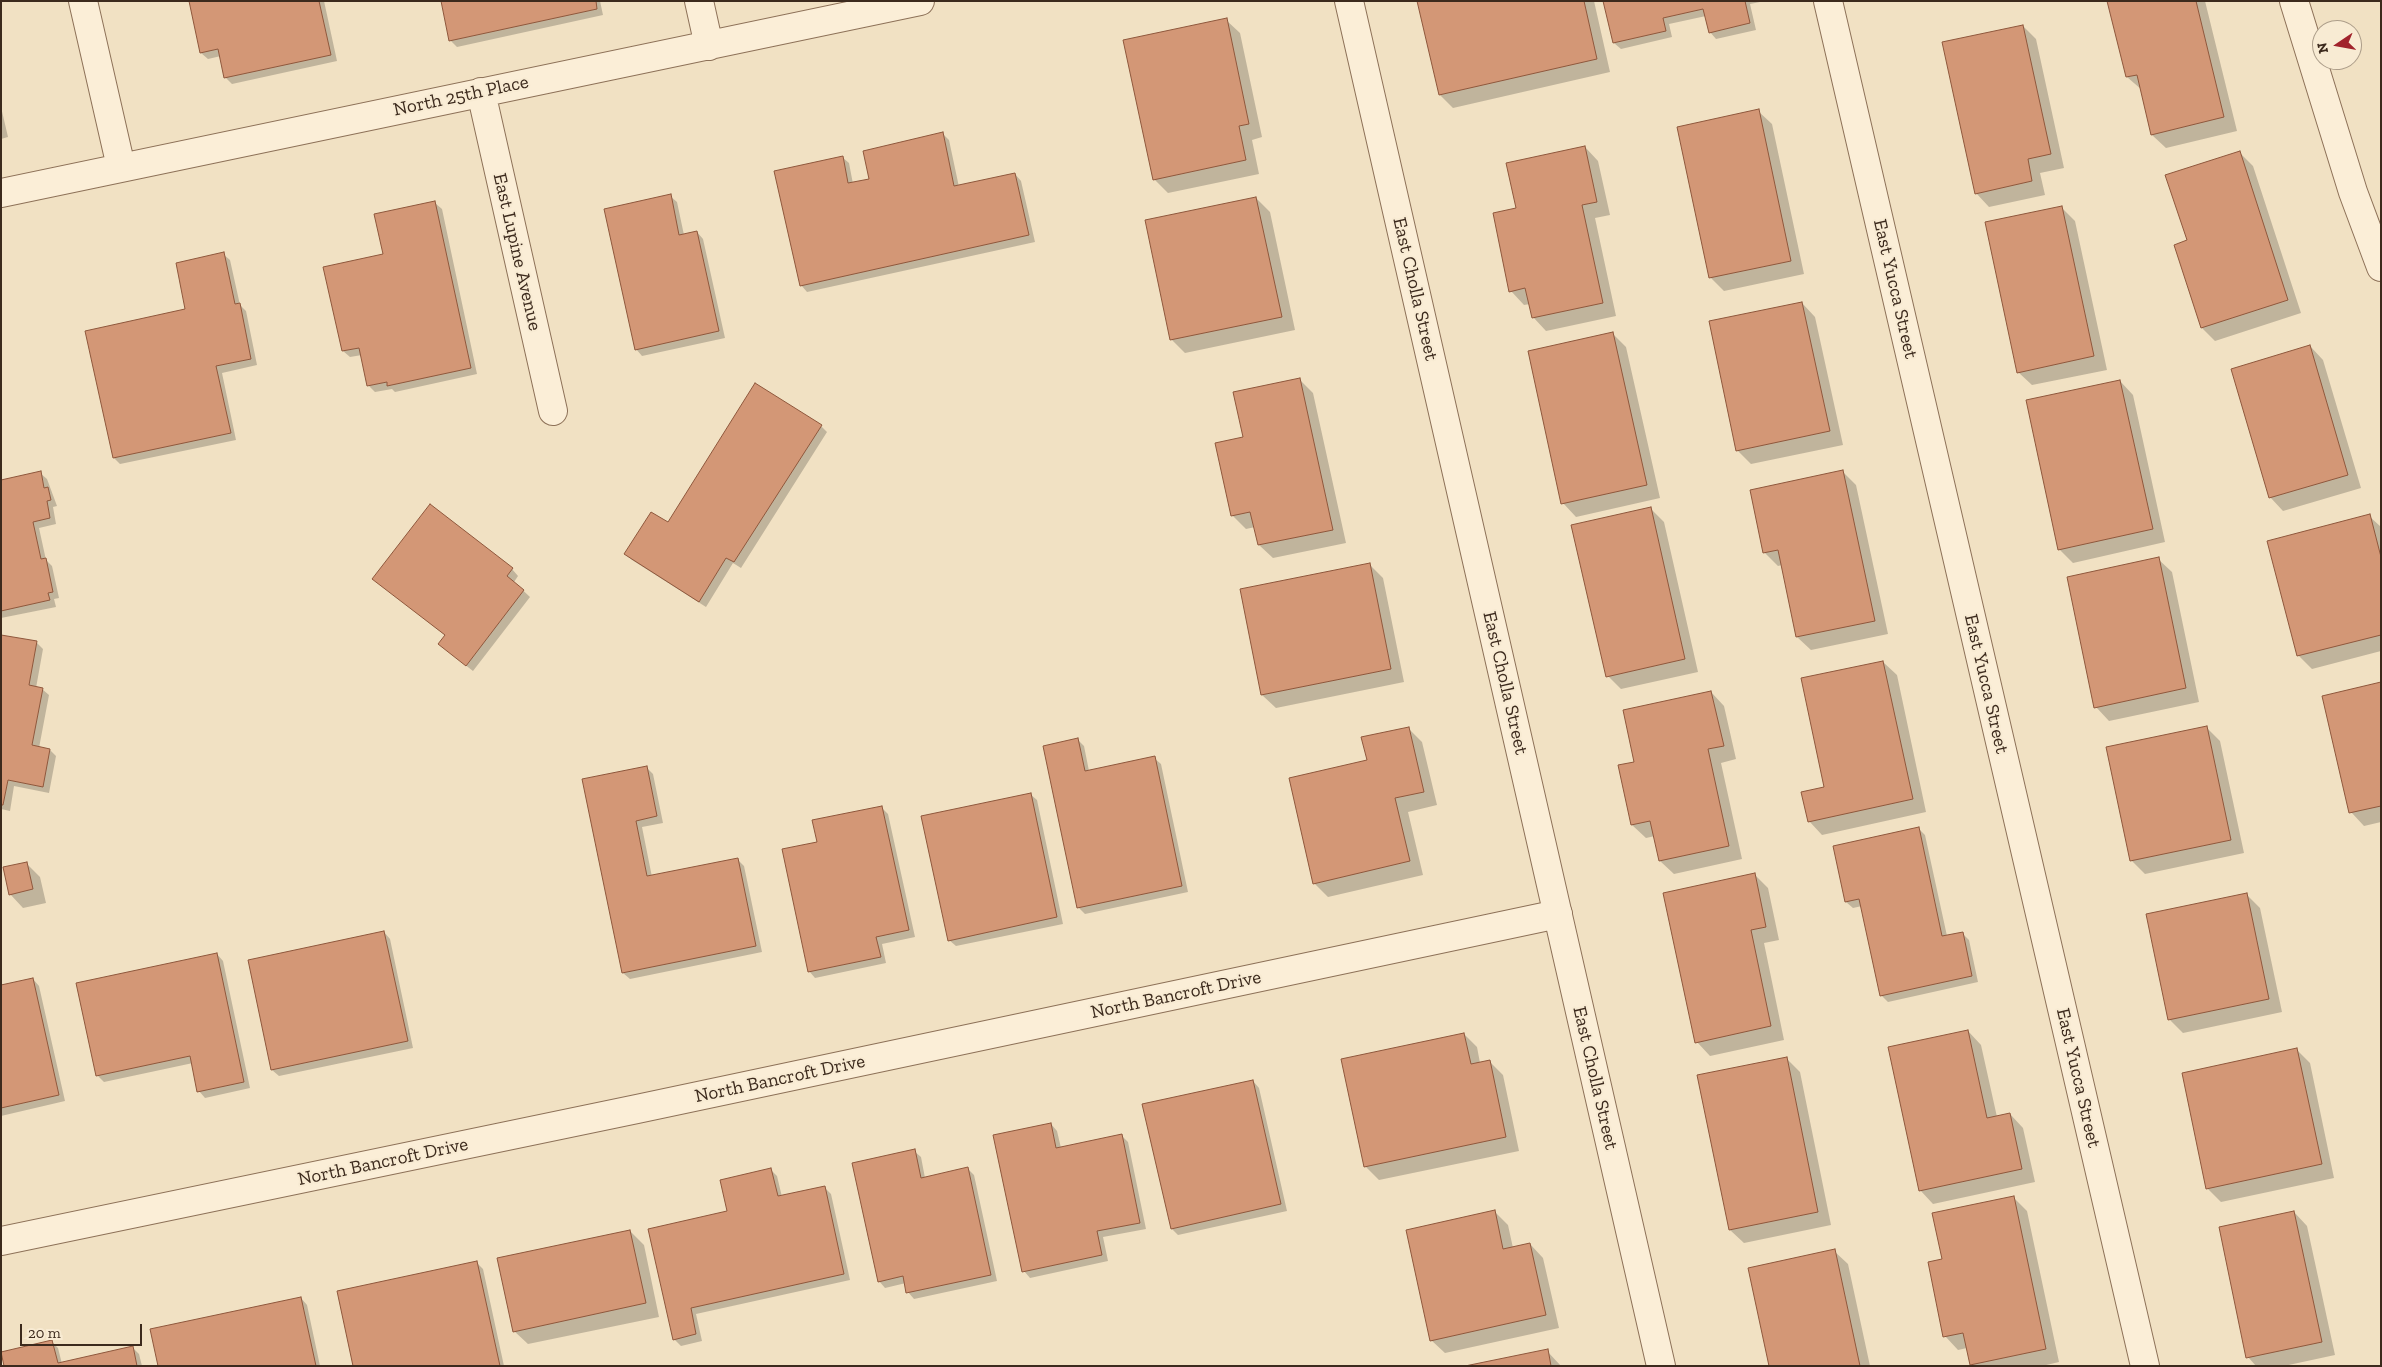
<!DOCTYPE html>
<style>
body{margin:0}
#map{position:relative;width:2382px;height:1367px;overflow:hidden;background:#f1e1c3;font-family:"Zilla Slab",serif}
canvas{display:block}
.frame{position:absolute;inset:0;border:2px solid #3c2a1d;pointer-events:none}
.north{position:absolute;left:2312px;top:20px;width:50px;height:50px;box-sizing:border-box;background:#f8ebd3;border:1px solid #ad9e8a;border-radius:50%;rotate:258deg;font-size:14px;font-weight:700;line-height:20px;text-align:center;color:#3c2a1d}
.north::after{content:'';display:block;margin:auto;width:18px;height:22px;background:#a1232c;clip-path:polygon(50% 0,100% 100%,50% 72%,0 100%)}
.scale{position:absolute;left:20px;top:1324px;width:122px;height:22px;box-sizing:border-box;border:2px solid #3c2a1d;border-top:0;padding-left:6px;font-size:15px;line-height:18px;white-space:nowrap;color:#3c2a1d;-webkit-text-stroke:4px #f8ebd3;paint-order:stroke}
</style>
<div id="map">
<canvas width="2382" height="1367"></canvas>
<div class="frame"></div>
<div class="north">N</div>
<div class="scale">20 m</div>
</div>
<script>
const context = document.querySelector('canvas').getContext('2d');
context.lineJoin = 'round';
function paint(path, color) { context.fillStyle = color; context.fill(path, 'evenodd'); }
const shape = rows => new Path2D(rows.map(r => 'M' + r).join(''));
function trace(path, color, width, dash) { context.strokeStyle = color; context.lineWidth = width; context.lineCap = dash ? 'butt' : 'round'; context.setLineDash(dash || []); context.stroke(path); }
function drawText(font, color, halo, rows, align = 'center') {
  context.font = font + ' "Zilla Slab",serif'; context.lineWidth = 4; context.setLineDash([]); context.textBaseline = 'middle'; context.strokeStyle = halo; context.fillStyle = color; for (const [text, x, y, turn = 0] of rows) {
    context.save(); context.translate(x, y); context.rotate((+turn || 0) * Math.PI / 180); context.textAlign = isNaN(turn) ? turn : align; if (halo) context.strokeText(text, 0, 0); context.fillText(text, 0, 0); context.restore();
  }
}
const shadow = shape([
 [191,1,324,1,337,61,232,84,225,77,221,56,208,59,201,53],
 [442,1,600,1,603,15,457,47,450,40],
 [1418,1,1594,1,1610,72,1453,108,1440,95],
 [1605,1,1765,1,1750,4,1756,30,1716,39,1710,32,1706,16,1669,24,1672,37,1621,49,1614,43],
 [2109,1,2205,1,2237,131,2166,148,2152,135,2142,90,2127,77],
 [1226,20,1240,33,1262,137,1252,140,1259,174,1168,193,1154,179],
 [2023,26,2036,39,2064,168,2040,173,2045,195,1989,207,1976,193],
 [1,107,8,137,1,139],
 [1758,111,1772,124,1804,274,1724,291,1710,277],
 [943,134,949,140,959,187,1015,174,1021,181,1035,242,807,292,801,285,842,157,849,163,853,184,870,180],
 [1585,147,1598,161,1610,215,1595,218,1616,316,1546,331,1533,317,1530,304,1524,305,1511,291,1517,209],
 [2239,152,2253,166,2301,313,2215,341,2202,328,2188,241],
 [670,196,677,202,684,235,697,232,703,239,725,338,642,356,636,349],
 [1256,198,1270,212,1295,330,1185,353,1171,339],
 [435,203,442,209,477,374,395,392,392,389,375,392,369,386,362,355,350,357,343,351],
 [2061,207,2075,221,2107,370,2032,385,2018,372],
 [223,254,230,260,240,305,246,311,257,365,222,373,236,440,120,464,114,458,86,331,187,310],
 [1802,303,1815,317,1843,445,1751,464,1738,451],
 [1612,333,1626,347,1660,498,1576,517,1563,503],
 [2310,346,2323,360,2361,488,2283,511,2270,497],
 [1299,379,1313,393,1346,543,1273,558,1259,545,1255,527,1246,529,1232,515,1245,438],
 [2120,381,2133,395,2165,542,2073,563,2059,549],
 [821,426,827,432,741,568,733,563,706,607,632,560,625,554],
 [1843,472,1856,485,1888,634,1811,650,1797,637,1782,565,1778,566,1764,552],
 [40,473,47,479,57,506,53,507,56,524,39,528,46,560,52,566,59,598,54,599,56,607,1,618,1,481],
 [1650,508,1664,522,1698,672,1621,689,1608,676],
 [2369,516,2381,527,2381,651,2312,669,2298,655],
 [2158,559,2172,572,2199,702,2109,721,2096,707],
 [1369,564,1383,578,1404,682,1276,708,1262,695,1241,590],
 [512,569,518,576,514,582,530,597,473,671,446,650,446,636,374,579],
 [1,636,37,643,43,649,36,688,42,689,49,695,39,748,50,750,56,756,49,793,14,786,10,811,1,809],
 [1883,662,1897,675,1926,812,1822,835,1809,821],
 [2381,683,2381,822,2364,826,2351,812],
 [1711,692,1724,706,1736,759,1721,763,1742,859,1674,874,1660,861,1655,836,1646,838,1632,825,1619,766,1635,763],
 [2206,727,2220,741,2244,853,2145,874,2132,861,2108,748],
 [1408,728,1422,742,1437,805,1408,812,1423,875,1328,897,1314,883,1368,761],
 [1078,740,1084,746,1089,771,1154,758,1161,764,1188,892,1085,914,1079,908,1044,747],
 [646,767,653,774,663,823,642,827,652,877,737,859,744,866,762,952,630,979,623,973,584,780],
 [1030,794,1037,800,1063,924,956,946,949,940],
 [881,807,888,814,915,937,882,944,886,963,815,978,809,971,818,842],
 [1919,829,1925,835,1947,936,1962,933,1969,940,1978,982,1888,1002,1881,995,1862,906,1853,908,1846,902],
 [26,863,40,877,46,903,23,908,10,894],
 [1754,874,1768,888,1779,940,1764,943,1784,1040,1710,1056,1697,1042],
 [2246,894,2260,908,2282,1012,2183,1033,2170,1020],
 [384,932,390,939,413,1048,279,1076,272,1070,249,961],
 [217,954,223,961,250,1088,205,1098,199,1091,193,1063,104,1082,98,1076,78,984],
 [33,979,39,986,65,1101,1,1116,1,986],
 [1968,1031,1981,1045,1997,1117,2010,1114,2023,1128,2035,1182,1933,1204,1920,1190],
 [1464,1034,1477,1047,1480,1063,1489,1061,1503,1075,1519,1151,1379,1180,1366,1167,1343,1060],
 [2297,1050,2310,1063,2334,1178,2221,1202,2207,1188],
 [1787,1059,1800,1072,1831,1225,1744,1243,1730,1230],
 [1253,1081,1259,1088,1287,1211,1178,1235,1172,1229],
 [1051,1124,1057,1131,1061,1148,1122,1136,1128,1142,1146,1229,1103,1237,1108,1261,1030,1278,1024,1271],
 [914,1151,921,1157,925,1178,968,1169,974,1175,997,1281,914,1299,908,1292,906,1283,885,1288,879,1281],
 [771,1170,777,1176,782,1197,824,1187,831,1194,850,1280,696,1314,702,1341,681,1346,674,1339,728,1212],
 [2013,1197,2027,1211,2059,1362,2042,1366,1972,1366,1967,1348,1958,1350,1945,1336,1944,1260],
 [1494,1211,1508,1225,1513,1248,1530,1244,1543,1258,1559,1328,1445,1353,1431,1340],
 [2294,1212,2307,1226,2335,1355,2284,1366,2256,1366,2248,1357],
 [630,1231,644,1245,659,1317,528,1344,514,1331],
 [1834,1251,1848,1264,1870,1366,1770,1366],
 [477,1263,483,1269,504,1366,354,1366],
 [301,1298,307,1305,320,1366,159,1366],
 [52,1342,58,1348,62,1364,133,1348,139,1354,142,1366,5,1366],
 [1547,1351,1561,1366,1472,1366]
]);
const building = shape([
 [189,1,319,1,331,55,224,78,218,49,200,53,189,1],
 [441,1,596,1,597,9,449,41,441,1],
 [1417,1,1584,1,1597,59,1439,95,1417,1],
 [1603,1,1745,1,1750,23,1709,33,1703,9,1663,18,1666,31,1613,43,1603,1],
 [2107,1,2196,1,2224,117,2151,135,2137,75,2126,77,2107,1],
 [1227,18,1249,124,1239,126,1246,160,1153,180,1123,40,1227,18],
 [2023,25,2051,154,2028,159,2032,181,1975,194,1942,42,2023,25],
 [1759,109,1791,261,1709,278,1677,127,1759,109],
 [943,132,954,186,1015,173,1029,235,800,286,774,171,843,156,848,183,869,179,863,151,943,132],
 [1585,146,1597,202,1582,205,1603,303,1532,318,1525,288,1509,292,1493,213,1516,208,1506,163,1585,146],
 [2240,151,2288,300,2201,328,2174,245,2187,240,2165,175,2240,151],
 [671,194,679,235,697,231,719,331,635,350,604,209,671,194],
 [1256,197,1282,317,1170,340,1145,220,1256,197],
 [435,201,471,368,387,386,387,382,367,386,359,348,342,351,323,267,383,254,374,214,435,201],
 [2062,206,2094,356,2017,373,1985,222,2062,206],
 [224,252,235,304,240,303,251,359,216,366,231,433,113,458,85,331,185,309,176,263,224,252],
 [1802,302,1830,431,1736,451,1709,321,1802,302],
 [1613,332,1647,485,1561,504,1528,351,1613,332],
 [2310,345,2348,475,2269,498,2231,369,2310,345],
 [1300,378,1333,530,1258,545,1250,512,1231,516,1215,443,1243,437,1233,392,1300,378],
 [2120,380,2153,529,2058,550,2026,400,2120,380],
 [755,383,822,425,734,562,726,558,699,602,624,554,651,512,668,522,755,383],
 [1843,470,1875,621,1796,637,1778,550,1763,553,1750,490,1843,470],
 [41,471,44,488,48,487,51,500,47,501,50,518,33,522,41,559,46,558,53,592,48,593,50,600,1,611,1,480,41,471],
 [430,504,513,568,507,576,524,590,466,666,438,644,445,635,372,579,430,504],
 [1651,507,1685,659,1606,677,1571,525,1651,507],
 [2370,514,2381,557,2381,635,2297,656,2267,541,2370,514],
 [2159,557,2186,688,2094,708,2067,577,2159,557],
 [1370,563,1391,669,1261,695,1240,589,1370,563],
 [1,635,37,641,29,685,43,688,32,745,50,749,43,787,8,780,3,805,1,805,1,635],
 [1883,661,1913,799,1808,822,1801,792,1824,787,1801,678,1883,661],
 [2381,682,2381,806,2349,813,2322,696,2381,682],
 [1711,691,1724,746,1708,749,1729,846,1659,861,1650,821,1631,825,1618,765,1634,762,1623,710,1711,691],
 [2207,726,2231,840,2130,861,2106,747,2207,726],
 [1409,727,1424,792,1395,798,1410,861,1313,884,1289,778,1367,760,1361,737,1409,727],
 [1078,738,1085,771,1155,756,1182,886,1077,908,1043,746,1078,738],
 [647,766,657,816,636,821,647,876,738,858,756,946,622,973,582,779,647,766],
 [1031,793,1057,917,948,941,921,816,1031,793],
 [882,806,909,930,876,937,881,957,808,972,782,849,817,842,812,820,882,806],
 [1919,827,1942,936,1963,932,1972,976,1880,996,1859,899,1845,902,1833,846,1919,827],
 [27,862,33,889,9,895,3,867,27,862],
 [1755,873,1766,927,1751,930,1771,1026,1695,1043,1663,893,1755,873],
 [2247,893,2269,999,2168,1020,2146,914,2247,893],
 [384,931,408,1041,271,1070,248,960,384,931],
 [217,953,244,1082,197,1092,190,1056,96,1076,76,983,217,953],
 [33,978,59,1095,1,1108,1,985,33,978],
 [1968,1030,1987,1118,2010,1113,2022,1169,1919,1191,1888,1047,1968,1030],
 [1464,1033,1471,1064,1490,1060,1506,1137,1364,1167,1341,1059,1464,1033],
 [2297,1048,2322,1164,2206,1189,2182,1073,2297,1048],
 [1787,1057,1818,1212,1729,1230,1697,1075,1787,1057],
 [1253,1080,1281,1204,1171,1229,1142,1104,1253,1080],
 [1051,1123,1056,1148,1122,1134,1140,1223,1097,1231,1102,1255,1022,1272,993,1135,1051,1123],
 [915,1149,921,1178,968,1167,991,1275,906,1293,903,1276,878,1282,852,1163,915,1149],
 [771,1168,778,1196,825,1186,844,1274,691,1308,696,1334,673,1340,648,1229,727,1211,720,1180,771,1168],
 [2014,1196,2046,1349,1970,1365,1963,1333,1943,1337,1928,1262,1942,1259,1932,1213,2014,1196],
 [1495,1210,1503,1249,1530,1243,1546,1315,1430,1341,1406,1230,1495,1210],
 [2294,1211,2322,1342,2246,1358,2219,1227,2294,1211],
 [630,1230,646,1303,513,1332,497,1258,630,1230],
 [1835,1249,1860,1366,1769,1366,1748,1268,1835,1249],
 [477,1261,500,1366,353,1366,337,1291,477,1261],
 [301,1297,316,1366,158,1366,150,1329,301,1297],
 [52,1340,58,1363,133,1346,137,1366,4,1366,1,1352,52,1340],
 [1548,1349,1551,1366,1465,1366,1548,1349]
]);
const minor = shape([
 [83,1,121,167],
 [699,1,709,46],
 [1828,1,2145,1366],
 [2294,1,2353,192,2381,267],
 [481,92,553,411],
 [1,193,920,1],
 [1,1241,637,1109,1558,914]
]);
const tertiary = shape([
 [1349,1,1661,1366]
]);
const streetNames = [
 ["North 25th Place",461,96,-12],
 ["East Lupine Avenue",517,252,77],
 ["East Cholla Street",1415,289,77],
 ["East Yucca Street",1895,289,77],
 ["East Cholla Street",1505,683,77],
 ["East Yucca Street",1986,684,77],
 ["North Bancroft Drive",1176,995,-12],
 ["East Cholla Street",1595,1078,77],
 ["East Yucca Street",2078,1078,77],
 ["North Bancroft Drive",780,1079,-12],
 ["North Bancroft Drive",383,1162,-12]
];
paint(shadow, '#0003');
paint(building, '#d39776');
trace(building, '#8e573c', 1);
trace(minor, '#8d7158', 30);
trace(tertiary, '#8d7158', 30);
trace(minor, '#fbeed7', 28);
trace(tertiary, '#fbeed7', 28);
drawText('19px', '#3c2a1d', '#f8ebd3', streetNames);
</script>
